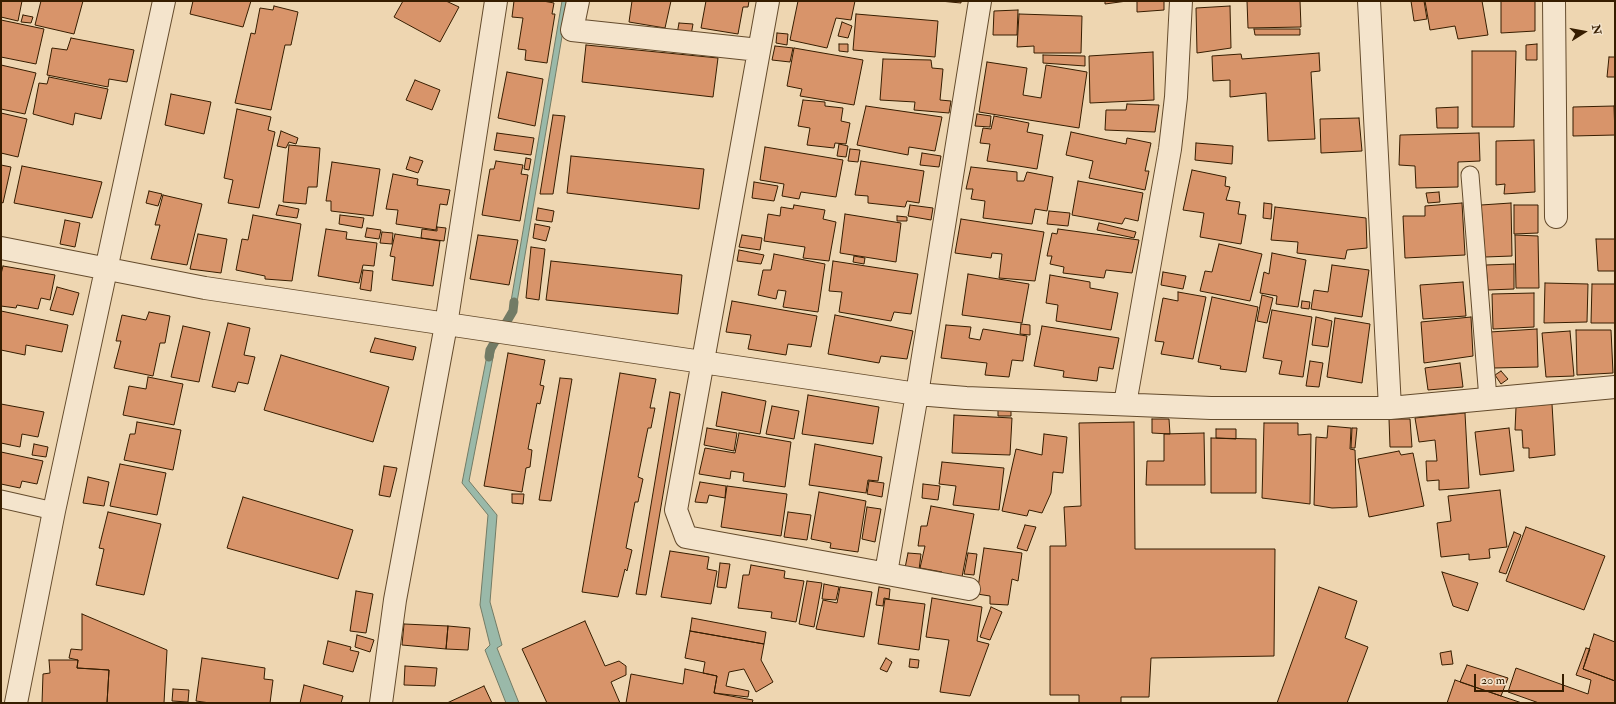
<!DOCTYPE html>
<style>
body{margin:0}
#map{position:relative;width:1616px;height:704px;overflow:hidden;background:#eed6b1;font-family:"IM FELL Double Pica",serif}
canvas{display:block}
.frame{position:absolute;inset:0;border:2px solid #361d00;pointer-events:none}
.north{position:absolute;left:1564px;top:12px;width:40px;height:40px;-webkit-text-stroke:3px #f4e4cc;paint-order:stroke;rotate:79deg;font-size:11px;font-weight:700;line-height:16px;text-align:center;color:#361d00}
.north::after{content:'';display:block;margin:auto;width:14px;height:18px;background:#361d00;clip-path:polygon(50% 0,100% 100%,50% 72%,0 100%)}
.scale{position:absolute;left:1474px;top:674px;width:90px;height:18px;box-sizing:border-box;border:2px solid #361d00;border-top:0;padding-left:5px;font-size:12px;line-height:14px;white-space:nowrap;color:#361d00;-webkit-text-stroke:3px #f4e4cc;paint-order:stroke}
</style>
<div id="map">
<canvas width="1616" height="704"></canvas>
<div class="frame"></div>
<div class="north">N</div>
<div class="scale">20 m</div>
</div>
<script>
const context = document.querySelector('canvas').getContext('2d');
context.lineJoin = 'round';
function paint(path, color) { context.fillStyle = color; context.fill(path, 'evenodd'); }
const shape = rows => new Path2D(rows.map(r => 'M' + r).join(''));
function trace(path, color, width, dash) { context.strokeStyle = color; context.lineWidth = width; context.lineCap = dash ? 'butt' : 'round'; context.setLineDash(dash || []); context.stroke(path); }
const water = shape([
 [562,1,568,1,515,314,509,313,562,1],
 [489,345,495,347,469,481,497,515,490,602,502,645,497,648,519,703,506,703,485,650,490,645,480,605,488,515,462,483,489,345]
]);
const stream = shape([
 [489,357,490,350,513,311,514,302]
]);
const building = shape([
 [1,1,22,1,18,21,1,17,1,1],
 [41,1,83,1,74,34,35,25,41,1],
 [193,1,251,1,243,27,190,14,193,1],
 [403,1,446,1,459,7,440,42,394,17,403,1],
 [514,1,543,1,554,3,552,14,555,14,547,63,525,60,526,50,518,49,523,18,512,17,514,1],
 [632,1,671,1,665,28,629,22,632,1],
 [706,1,749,1,748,7,743,7,738,34,701,28,706,1],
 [798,1,855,1,851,20,836,18,827,48,790,40,798,1],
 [940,1,961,1,961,3,940,1],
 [1105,1,1127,1,1105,4,1105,1],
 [1137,1,1164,1,1164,10,1137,12,1137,1],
 [1247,1,1300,1,1301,27,1248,28,1247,1],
 [1411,1,1424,1,1427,19,1414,21,1411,1],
 [1425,1,1482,1,1488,35,1458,39,1455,26,1430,30,1425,1],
 [1501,1,1535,1,1535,31,1501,33,1501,1],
 [274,6,298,12,291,45,285,45,271,110,235,103,251,33,255,34,260,8,273,10,274,6],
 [1230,6,1231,48,1197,53,1196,8,1230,6],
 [1018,10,1017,35,993,35,994,11,1018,10],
 [856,14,938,21,935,57,853,50,856,14],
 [1019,14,1082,16,1081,53,1034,53,1034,46,1017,47,1019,14],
 [23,15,33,17,31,23,21,22,23,15],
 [1,20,44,29,36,64,1,57,1,20],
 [842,22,852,26,848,38,838,36,842,22],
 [679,23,693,24,691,35,677,34,679,23],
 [1254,29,1300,29,1300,35,1255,35,1254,29],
 [777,33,788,34,787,45,776,43,777,33],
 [71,38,134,50,127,82,109,79,108,87,47,75,52,48,67,50,71,38],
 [839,44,848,44,848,52,839,51,839,44],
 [1537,44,1537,60,1526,60,1526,45,1537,44],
 [586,45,718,58,713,97,582,82,586,45],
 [775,46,793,48,790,62,772,60,775,46],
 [794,48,863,60,854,105,800,96,802,89,787,86,794,48],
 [1472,51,1516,51,1514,127,1472,127,1472,51],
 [1153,52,1154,100,1090,103,1089,56,1153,52],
 [1319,53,1320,71,1311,72,1315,139,1268,141,1266,93,1230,97,1230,80,1213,81,1212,56,1241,54,1242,59,1319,53],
 [1043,55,1085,56,1085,66,1043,63,1043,55],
 [1609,57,1615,57,1615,77,1607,77,1609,57],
 [883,59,931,60,932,68,943,69,940,100,951,101,949,113,914,110,915,102,880,100,883,59],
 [987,62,1027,68,1023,95,1041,98,1046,65,1087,72,1079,128,979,112,987,62],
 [1,65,36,73,25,114,1,109,1,65],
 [507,72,543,79,535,126,498,118,507,72],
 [49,77,108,89,101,119,75,113,73,125,33,114,39,83,47,84,49,77],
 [415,80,440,90,432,110,406,100,415,80],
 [171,94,211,102,204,134,165,125,171,94],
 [803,100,825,102,825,106,843,108,841,121,850,123,846,144,835,143,834,148,807,145,810,128,798,126,803,100],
 [1127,104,1159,105,1155,132,1105,130,1106,110,1126,110,1127,104],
 [866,106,942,117,935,151,909,147,908,155,857,145,866,106],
 [1614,106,1615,135,1573,136,1573,107,1614,106],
 [1458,107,1458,128,1437,128,1436,108,1458,107],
 [237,109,271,117,268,130,275,132,259,208,228,203,233,180,224,178,237,109],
 [1,113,27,119,18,157,1,153,1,113],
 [977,114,991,116,990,127,975,126,977,114],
 [553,115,565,116,553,194,540,194,553,115],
 [994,116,1029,123,1027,132,1043,135,1037,169,987,161,990,144,980,143,983,128,991,129,994,116],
 [1359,118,1362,151,1321,153,1320,119,1359,118],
 [281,131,298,138,296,144,289,142,286,148,277,146,281,131],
 [1071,132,1126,144,1127,138,1151,143,1145,171,1149,171,1145,190,1089,178,1093,161,1066,155,1071,132],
 [497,133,534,138,531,155,494,150,497,133],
 [1479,133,1480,161,1458,162,1458,187,1416,188,1415,166,1399,165,1400,135,1479,133],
 [1534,140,1535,192,1504,194,1505,184,1496,185,1496,141,1534,140],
 [1196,143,1233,146,1232,164,1195,160,1196,143],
 [839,144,848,146,846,157,837,156,839,144],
 [289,145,320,148,317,187,308,187,306,204,283,202,289,145],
 [765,147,843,160,836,197,801,192,799,199,782,196,784,184,760,180,765,147],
 [850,149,860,150,858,162,848,161,850,149],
 [922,153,941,156,939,167,920,165,922,153],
 [571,156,704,169,699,209,567,193,571,156],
 [410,157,423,161,418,173,406,169,410,157],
 [526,158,531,159,529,170,524,169,526,158],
 [496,161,523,165,521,174,528,175,520,221,482,215,490,169,494,169,496,161],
 [861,161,924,171,919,203,907,201,905,207,868,203,868,196,855,195,861,161],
 [332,162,380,169,373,216,331,211,331,201,326,201,332,162],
 [1,165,11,167,3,203,1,202,1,165],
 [22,166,102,182,92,218,14,203,22,166],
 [971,167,1017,172,1017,181,1024,181,1027,172,1053,177,1047,211,1035,209,1032,224,983,218,985,201,971,199,973,189,966,189,971,167],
 [1192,170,1226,177,1225,186,1230,187,1226,200,1240,202,1238,214,1246,215,1241,244,1200,237,1204,213,1183,210,1192,170],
 [393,174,418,179,417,185,450,190,447,205,440,204,436,230,396,224,398,210,386,209,393,174],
 [1078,181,1143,193,1138,221,1125,218,1122,224,1072,215,1078,181],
 [754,182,778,186,774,201,752,198,754,182],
 [149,191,162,194,158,206,146,203,149,191],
 [1439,192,1440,202,1428,203,1426,193,1439,192],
 [163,195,202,204,187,265,151,259,160,225,155,225,163,195],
 [1264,203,1272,204,1271,219,1263,218,1264,203],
 [1462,203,1465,255,1405,258,1403,216,1425,216,1425,206,1462,203],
 [1511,203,1512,256,1485,257,1481,205,1511,203],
 [279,205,299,209,297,218,276,215,279,205],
 [794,205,825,210,823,219,836,222,829,261,803,258,805,247,764,241,768,214,780,216,781,207,793,209,794,205],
 [910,205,933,208,931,220,908,216,910,205],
 [1514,205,1538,205,1538,233,1514,234,1514,205],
 [1275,207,1366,218,1367,248,1347,250,1345,259,1297,253,1298,242,1271,240,1275,207],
 [538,208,554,211,552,222,536,220,538,208],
 [1049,211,1070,213,1068,226,1047,224,1049,211],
 [845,214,901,223,896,262,840,253,845,214],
 [253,215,301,224,292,281,265,279,265,276,236,270,242,239,248,240,253,215],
 [340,215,364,218,362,228,339,224,340,215],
 [897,216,907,217,907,221,897,221,897,216],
 [961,219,1044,232,1035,281,999,278,1002,254,992,253,991,258,955,253,961,219],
 [65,220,80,223,75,247,60,244,65,220],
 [1099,223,1136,232,1134,238,1097,230,1099,223],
 [535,224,550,227,546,241,533,238,535,224],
 [437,227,446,228,444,241,421,238,422,229,437,231,437,227],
 [367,228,381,230,379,239,365,237,367,228],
 [326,229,347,232,346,239,377,243,374,266,363,265,359,283,318,276,326,229],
 [1058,229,1139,240,1132,273,1106,270,1104,278,1063,273,1064,267,1050,264,1052,256,1047,256,1052,233,1057,234,1058,229],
 [382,232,393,233,392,244,380,243,382,232],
 [198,234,227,239,221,273,190,269,198,234],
 [395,234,440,241,433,286,392,280,395,257,390,256,395,234],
 [478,235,518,240,509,285,470,279,478,235],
 [742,235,762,238,760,250,739,247,742,235],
 [1515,235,1538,236,1539,288,1516,288,1515,235],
 [1596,239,1615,239,1615,271,1598,271,1596,239],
 [1219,244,1262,254,1250,301,1200,291,1205,271,1212,272,1219,244],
 [531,247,545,249,539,300,526,298,531,247],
 [739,250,764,255,761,264,737,261,739,250],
 [1272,253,1306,260,1298,307,1276,304,1277,296,1260,293,1264,272,1269,274,1272,253],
 [774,254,825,264,818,312,783,307,786,291,778,290,776,299,758,295,763,270,771,270,774,254],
 [854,256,865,258,864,264,853,262,854,256],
 [551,261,682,275,678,314,546,300,551,261],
 [833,261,918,274,911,314,894,312,891,321,839,312,842,292,829,291,833,261],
 [1514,264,1514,289,1488,290,1486,265,1514,264],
 [1332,265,1369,270,1362,317,1311,309,1314,290,1328,292,1332,265],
 [3,266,55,275,50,300,41,298,38,309,17,305,16,308,1,306,1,274,3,266],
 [363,270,373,271,371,291,360,289,363,270],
 [1163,272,1186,276,1183,289,1161,285,1163,272],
 [968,274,1029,284,1022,323,962,315,968,274],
 [1050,275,1090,282,1090,288,1118,293,1111,330,1056,321,1058,305,1046,303,1050,275],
 [1463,282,1466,316,1423,319,1420,285,1463,282],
 [1545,283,1588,284,1587,322,1544,323,1545,283],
 [1592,284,1615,284,1615,323,1591,323,1592,284],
 [57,287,79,293,73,315,50,310,57,287],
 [1178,292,1206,297,1193,359,1161,354,1164,342,1155,341,1163,298,1178,301,1178,292],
 [1534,293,1534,327,1493,329,1492,294,1534,293],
 [1262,295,1273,298,1267,323,1257,321,1262,295],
 [1212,297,1258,307,1246,372,1220,369,1221,366,1198,362,1212,297],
 [732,301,817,316,811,347,788,344,786,355,748,349,751,335,726,332,732,301],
 [1302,301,1310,302,1309,309,1301,308,1302,301],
 [1272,310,1312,317,1303,377,1279,374,1282,361,1263,358,1272,310],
 [1,311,68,325,62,352,26,345,25,355,1,350,1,311],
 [149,312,170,316,165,343,160,343,153,376,114,368,121,341,116,341,122,315,146,320,149,312],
 [835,315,913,331,907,359,881,356,879,363,828,354,835,315],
 [1316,317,1332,321,1328,347,1312,345,1316,317],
 [1471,317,1473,356,1424,363,1421,322,1471,317],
 [1335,318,1370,324,1362,383,1327,377,1335,318],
 [228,323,250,328,244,355,255,357,248,384,238,382,235,392,212,387,228,323],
 [1021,324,1030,325,1030,335,1020,334,1021,324],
 [946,325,971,327,969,338,980,340,983,329,1027,336,1023,361,1012,360,1009,377,985,375,987,363,941,358,946,325],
 [183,326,210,332,199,382,171,377,183,326],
 [1042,326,1119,338,1113,369,1099,367,1097,381,1063,377,1064,371,1034,366,1042,326],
 [1537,329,1538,367,1494,368,1490,332,1537,329],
 [1576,330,1611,330,1613,373,1577,375,1576,330],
 [1570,331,1574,376,1546,377,1542,333,1570,331],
 [375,338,416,347,413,360,370,352,375,338],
 [508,353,545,360,540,385,544,386,540,404,537,403,528,449,532,450,530,467,526,468,522,492,484,486,508,353],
 [281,355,389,387,373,442,264,410,281,355],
 [1310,361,1323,363,1319,387,1306,386,1310,361],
 [1460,363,1463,387,1428,390,1425,368,1460,363],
 [1501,371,1508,379,1501,384,1495,375,1501,371],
 [620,373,656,379,650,408,655,408,651,428,648,428,638,477,643,479,638,502,635,502,626,548,632,550,627,571,625,569,618,597,582,592,620,373],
 [148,377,183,384,174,425,123,415,129,386,146,389,148,377],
 [560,378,572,379,551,501,539,500,560,378],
 [670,392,680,394,646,595,636,594,670,392],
 [722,392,766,401,760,434,716,426,722,392],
 [808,395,879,407,873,444,802,434,808,395],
 [1,404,44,412,38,437,22,434,20,447,1,443,1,404],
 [1552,404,1555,455,1529,458,1529,448,1523,448,1522,430,1515,430,1516,407,1552,404],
 [772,406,799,411,794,439,766,434,772,406],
 [998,410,1011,411,1011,416,998,416,998,410],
 [1465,413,1469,488,1439,490,1439,480,1427,481,1426,461,1437,461,1435,440,1419,442,1415,418,1465,413],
 [954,415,1012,418,1010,455,952,453,954,415],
 [1152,419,1169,419,1170,434,1152,433,1152,419],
 [1389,419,1410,419,1412,447,1390,447,1389,419],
 [137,422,181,430,173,470,124,460,130,434,135,434,137,422],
 [1134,422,1135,549,1275,549,1274,656,1151,658,1149,697,1121,697,1121,703,1079,703,1079,695,1050,695,1050,546,1066,546,1064,507,1081,506,1079,423,1134,422],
 [1264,423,1298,423,1298,435,1311,434,1310,504,1262,498,1264,423],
 [1328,426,1351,428,1350,449,1355,450,1357,507,1332,508,1314,505,1316,437,1327,438,1328,426],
 [707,428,737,433,734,451,704,445,707,428],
 [1352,428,1357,428,1355,448,1351,448,1352,428],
 [1509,428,1514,471,1480,475,1475,432,1509,428],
 [1216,429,1236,429,1236,439,1216,438,1216,429],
 [739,433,791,442,785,487,743,481,744,473,731,471,730,479,699,474,705,448,735,453,739,433],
 [1204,433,1205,485,1146,485,1147,461,1164,461,1164,434,1204,433],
 [1044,434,1067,437,1063,473,1053,472,1051,493,1042,513,1029,510,1027,516,1002,511,1016,449,1042,455,1044,434],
 [1211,438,1256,439,1256,493,1211,493,1211,438],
 [34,444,48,447,46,457,32,455,34,444],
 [815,444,882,457,878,481,868,480,866,493,809,485,815,444],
 [1399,451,1401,455,1413,453,1424,506,1369,517,1358,459,1399,451],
 [1,452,43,461,37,484,22,481,20,488,1,484,1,452],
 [942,462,1004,468,999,510,953,505,956,486,939,484,942,462],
 [120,464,166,473,157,515,110,506,120,464],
 [384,466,397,468,390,497,379,495,384,466],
 [88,477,109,482,104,506,83,503,88,477],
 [869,481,884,483,882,497,867,494,869,481],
 [700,482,726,486,725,498,709,495,707,503,695,502,700,482],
 [923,484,940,486,938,500,922,498,923,484],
 [727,486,787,494,781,536,721,527,727,486],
 [1500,490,1507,547,1489,549,1490,558,1469,560,1469,554,1441,557,1437,523,1451,521,1448,496,1500,490],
 [819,492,866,501,858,552,830,548,831,543,811,539,819,492],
 [512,494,524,494,523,504,512,503,512,494],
 [243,497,353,530,338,579,227,548,243,497],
 [931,506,974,514,962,577,940,575,942,572,920,568,925,546,918,546,921,526,927,526,931,506],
 [867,507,881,509,875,542,862,539,867,507],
 [108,512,161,524,144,595,96,585,104,549,99,548,108,512],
 [788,512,811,515,807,540,784,537,788,512],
 [1025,525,1036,527,1027,551,1017,548,1025,525],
 [1526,527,1605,556,1584,610,1506,581,1526,527],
 [1514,532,1521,535,1506,574,1499,572,1514,532],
 [984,548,1022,553,1018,581,1012,579,1008,605,990,604,990,596,977,594,984,548],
 [670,551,709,557,707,569,717,571,711,604,661,597,670,551],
 [908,553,921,554,919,570,905,568,908,553],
 [968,553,977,554,974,575,964,574,968,553],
 [720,563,730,564,726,588,717,587,720,563],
 [751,565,785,571,784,578,804,581,796,622,771,618,772,612,738,608,743,575,749,575,751,565],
 [1442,572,1478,583,1468,611,1453,606,1442,572],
 [807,581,822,583,814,627,799,624,807,581],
 [824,584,839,587,836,600,822,599,824,584],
 [840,587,872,592,864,637,816,629,823,600,837,603,840,587],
 [879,587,890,589,889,599,884,598,883,606,876,605,879,587],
 [1319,587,1357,601,1345,638,1368,647,1347,703,1277,703,1319,587],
 [356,591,373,594,366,633,350,631,356,591],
 [932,598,982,607,977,641,989,644,970,696,940,692,949,640,926,637,932,598],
 [885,599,925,604,919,650,878,644,885,599],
 [991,607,1002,612,990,640,980,637,991,607],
 [82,614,167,650,164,703,107,703,109,670,77,668,78,660,69,658,71,649,82,650,82,614],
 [692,618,766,632,764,644,690,631,692,618],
 [585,621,605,666,619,661,626,666,626,675,611,682,620,703,547,703,522,649,585,621],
 [404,624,448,626,446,649,402,645,404,624],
 [448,626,470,628,468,650,446,649,448,626],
 [690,631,764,644,761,660,773,682,756,692,744,669,729,672,726,686,749,691,748,697,714,693,717,676,703,673,705,662,685,658,690,631],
 [1594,634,1615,642,1615,681,1583,669,1594,634],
 [357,635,374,640,370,652,355,647,357,635],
 [328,641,351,647,350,650,359,652,353,672,323,664,328,641],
 [1586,648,1590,649,1583,669,1615,681,1615,703,1539,703,1508,692,1516,668,1588,694,1591,680,1576,675,1586,648],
 [1451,651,1453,664,1442,665,1440,653,1451,651],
 [202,658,265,668,264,679,273,680,270,703,210,703,196,701,202,658],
 [886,658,892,662,887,672,880,669,886,658],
 [910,659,919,660,918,668,909,667,910,659],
 [49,660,78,660,77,668,109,670,107,703,42,703,43,674,50,673,49,660],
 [1467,665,1508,678,1501,696,1460,682,1467,665],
 [405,666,437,668,435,686,404,685,405,666],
 [685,669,717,676,714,693,753,700,752,703,626,703,631,674,683,684,685,669],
 [1455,680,1501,696,1522,703,1447,703,1455,680],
 [304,685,343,696,341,703,300,703,304,685],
 [484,686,492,703,447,703,484,686],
 [173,689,189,690,188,702,172,701,173,689]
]);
const lane = shape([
 [1470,175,1488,399],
 [1,499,54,511]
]);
const street = shape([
 [578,1,572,30,759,50],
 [768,1,676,510,686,537,969,589],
 [1369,1,1390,408],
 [1554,1,1556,217],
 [1,248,205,288,917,394,966,398,1211,408,1390,408,1615,387],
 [1125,404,1170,149,1176,97,1181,1],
 [886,573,917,394,980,1],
 [16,703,54,511,164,1],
 [381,703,395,600,446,325,496,1]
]);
paint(water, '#9ab9a9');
trace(water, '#727b65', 1);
trace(stream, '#727b65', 9);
paint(building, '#d8946a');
trace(building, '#361d00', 1);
trace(lane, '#644b2c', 19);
trace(street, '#644b2c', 24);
trace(lane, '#f4e4cc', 17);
trace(street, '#f4e4cc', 22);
</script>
